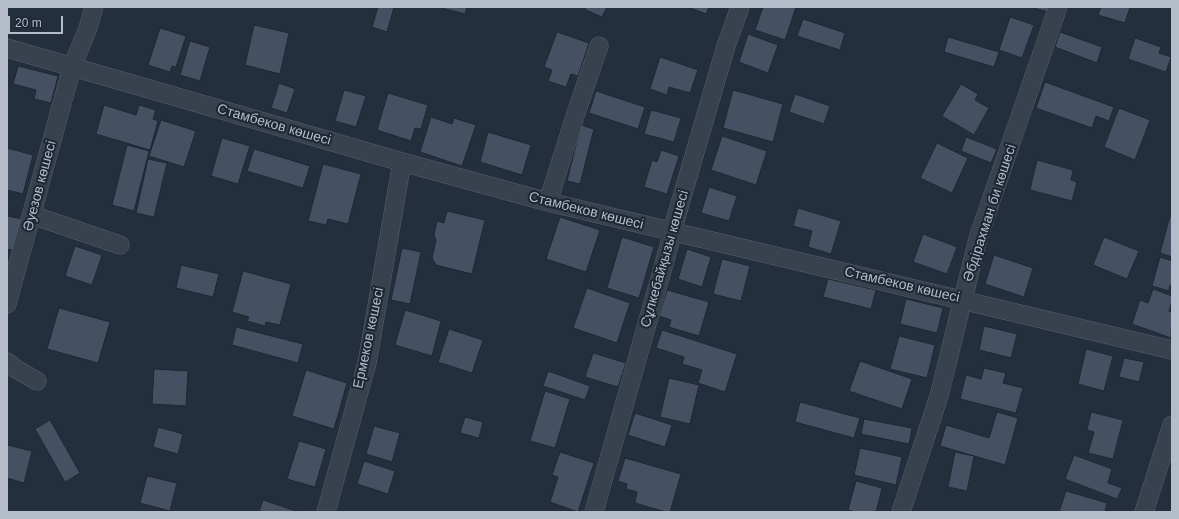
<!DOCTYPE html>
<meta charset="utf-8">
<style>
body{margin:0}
#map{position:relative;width:1179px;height:519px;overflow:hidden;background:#242f3e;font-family:Arial,sans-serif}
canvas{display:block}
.frame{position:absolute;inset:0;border:8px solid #b4bcc9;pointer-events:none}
.scale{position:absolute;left:8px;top:16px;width:55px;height:18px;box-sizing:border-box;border:2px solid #b4bcc9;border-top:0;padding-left:5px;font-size:12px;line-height:14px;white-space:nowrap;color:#b4bcc9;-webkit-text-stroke:3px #1d2633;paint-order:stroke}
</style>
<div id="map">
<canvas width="1179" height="519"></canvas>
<div class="frame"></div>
<div class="scale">20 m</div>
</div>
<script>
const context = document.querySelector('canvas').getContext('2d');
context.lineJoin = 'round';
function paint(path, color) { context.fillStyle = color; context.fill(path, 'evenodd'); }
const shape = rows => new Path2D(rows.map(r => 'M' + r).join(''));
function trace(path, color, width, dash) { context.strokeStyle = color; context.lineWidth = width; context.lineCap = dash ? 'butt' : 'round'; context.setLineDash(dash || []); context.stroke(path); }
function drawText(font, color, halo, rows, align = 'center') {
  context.font = font + ' Arial,sans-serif'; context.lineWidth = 4; context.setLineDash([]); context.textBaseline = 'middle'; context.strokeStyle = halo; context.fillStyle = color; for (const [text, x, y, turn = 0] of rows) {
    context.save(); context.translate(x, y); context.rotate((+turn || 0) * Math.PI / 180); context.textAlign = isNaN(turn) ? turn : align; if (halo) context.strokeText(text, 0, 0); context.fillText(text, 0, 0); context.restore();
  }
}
const building = shape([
 [378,7,394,7,387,32,372,27,378,7],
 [438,7,467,7,465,14,438,7],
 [585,7,607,7,602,17,586,10,585,7],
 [688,7,709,7,706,14,688,7],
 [763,7,796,7,785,40,755,30,763,7],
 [1029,7,1050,7,1049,12,1029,7],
 [1101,7,1130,7,1125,23,1098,15,1101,7],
 [1010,17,1034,25,1022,58,999,50,1010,17],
 [803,19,845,33,840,50,797,36,803,19],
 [254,25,289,33,280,74,245,65,254,25],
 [160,28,186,36,176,67,172,66,170,72,148,65,160,28],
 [557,32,589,43,578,76,571,74,566,87,548,81,552,70,544,67,557,32],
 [1060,32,1102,47,1097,63,1055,47,1060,32],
 [748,34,778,45,768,73,739,62,748,34],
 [948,37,999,52,994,67,944,52,948,37],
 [1135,38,1161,47,1159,53,1171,57,1166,72,1128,59,1135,38],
 [190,41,210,47,200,81,180,75,190,41],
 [660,57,698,70,690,93,669,87,667,95,650,89,660,57],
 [18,66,58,76,51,103,34,99,36,90,13,84,18,66],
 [1045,82,1114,107,1109,121,1096,116,1092,128,1036,108,1045,82],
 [279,83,295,89,287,113,271,108,279,83],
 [961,84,978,94,975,100,989,108,974,135,942,116,961,84],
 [344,90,366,96,356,127,335,121,344,90],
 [733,90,783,104,773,142,723,128,733,90],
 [596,91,645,107,638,129,589,113,596,91],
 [388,93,428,105,421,129,415,128,411,141,377,130,388,93],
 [795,94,830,106,824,124,789,112,795,94],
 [104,105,136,115,139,105,156,110,153,119,158,121,150,150,96,134,104,105],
 [1119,108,1150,120,1135,160,1104,147,1119,108],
 [651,110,681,118,674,142,644,134,651,110],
 [431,117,452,124,454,118,476,125,462,166,420,152,431,117],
 [161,120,196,131,184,167,149,156,161,120],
 [581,125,594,129,580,184,567,181,581,125],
 [488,132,531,145,522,175,480,162,488,132],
 [722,136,767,151,756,185,711,170,722,136],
 [966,137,997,149,991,163,961,151,966,137],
 [222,138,250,146,238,184,211,176,222,138],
 [937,143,968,158,952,193,920,178,937,143],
 [127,145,149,151,134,211,112,205,127,145],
 [7,148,33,155,23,194,7,190,7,148],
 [254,149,310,166,303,188,247,171,254,149],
 [661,150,679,156,667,194,644,187,652,160,657,162,661,150],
 [148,159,167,163,154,217,136,213,148,159],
 [1037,160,1073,170,1071,180,1077,182,1072,201,1030,190,1037,160],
 [323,164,361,174,348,224,328,219,326,225,308,221,323,164],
 [709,187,737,196,729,221,701,213,709,187],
 [798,208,841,221,831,254,808,247,812,231,793,226,798,208],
 [447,211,485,220,472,274,436,265,432,258,436,240,434,235,437,221,444,223,447,211],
 [7,216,23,219,16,251,7,249,7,216],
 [1170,216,1172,217,1172,257,1160,253,1170,216],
 [560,217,600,230,586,272,546,259,560,217],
 [923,234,957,247,947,274,913,262,923,234],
 [622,237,654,247,639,298,607,288,622,237],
 [1104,237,1139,251,1127,279,1093,265,1104,237],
 [75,246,102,255,92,285,65,276,75,246],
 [402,248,421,252,410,304,391,300,402,248],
 [687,249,711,257,702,287,678,279,687,249],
 [994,255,1033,268,1024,297,985,284,994,255],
 [1160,257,1172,261,1172,286,1170,285,1169,291,1152,286,1160,257],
 [722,259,750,266,741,301,713,294,722,259],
 [181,265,219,274,213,297,176,288,181,265],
 [243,271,291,284,280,325,266,322,265,326,247,321,249,317,232,312,243,271],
 [828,279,876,290,871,309,823,297,828,279],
 [587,288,630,303,617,343,573,328,587,288],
 [1153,289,1172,296,1172,301,1169,311,1172,312,1171,338,1132,324,1140,300,1148,303,1153,289],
 [667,290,709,302,699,336,669,327,671,320,659,316,667,290],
 [906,299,943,308,937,333,900,324,906,299],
 [59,308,110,322,98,363,47,349,59,308],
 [405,310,441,321,432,356,395,345,405,310],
 [984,326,1017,334,1011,358,979,350,984,326],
 [236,327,303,344,298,363,232,345,236,327],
 [449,329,483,340,472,373,438,362,449,329],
 [662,330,737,354,725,392,698,383,702,370,682,364,684,357,656,348,662,330],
 [899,336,935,345,927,378,890,369,899,336],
 [1086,349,1113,356,1104,391,1078,384,1086,349],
 [593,353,626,363,618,387,585,377,593,353],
 [1124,358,1144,362,1139,382,1119,377,1124,358],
 [860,361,912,379,902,409,849,391,860,361],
 [984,368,1006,373,1003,383,1023,388,1016,413,960,399,966,375,981,379,984,368],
 [154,369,188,371,186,406,152,404,154,369],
 [306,370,347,383,334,429,292,416,306,370],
 [548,371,590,386,585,400,543,386,548,371],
 [669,378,699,385,690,424,660,417,669,378],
 [545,391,570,399,555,448,530,441,545,391],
 [800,402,860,418,854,438,795,422,800,402],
 [997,412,1018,418,1005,465,940,446,946,425,989,438,997,412],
 [1091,412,1123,420,1113,459,1088,453,1094,432,1087,430,1091,412],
 [635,413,672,425,665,447,628,435,635,413],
 [465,417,483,422,479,438,460,433,465,417],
 [864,419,912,428,909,444,861,434,864,419],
 [50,420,80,473,65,482,35,429,50,420],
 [374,426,400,433,392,462,366,454,374,426],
 [158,427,183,434,178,454,153,447,158,427],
 [299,441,326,449,315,487,287,479,299,441],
 [7,445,32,451,24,483,7,478,7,445],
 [860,448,902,457,896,485,854,475,860,448],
 [560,452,594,463,578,512,550,502,558,477,552,475,560,452],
 [955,452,974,456,967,491,948,487,955,452],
 [1074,455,1112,469,1108,483,1122,488,1117,499,1065,479,1074,455],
 [625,458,681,474,670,512,666,512,635,503,637,492,626,489,627,484,618,481,625,458],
 [364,461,395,471,388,494,357,484,364,461],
 [147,476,177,483,170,511,140,503,147,476],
 [856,481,882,488,876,512,855,512,848,510,856,481],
 [1066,491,1107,503,1105,512,1059,512,1066,491],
 [263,500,299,512,259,512,263,500]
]);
const street = shape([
 [7,48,402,162,548,202,1172,350],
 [548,202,576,113,599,46],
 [32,215,120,245],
 [7,304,72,67,88,28,94,7],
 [7,362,16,369,37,381],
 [326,512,367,363,402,162],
 [594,512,669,246,672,231,726,46,740,7],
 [901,512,939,396,963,299,979,235,1058,7],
 [1144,512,1172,425]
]);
const streetNames = [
 ["Стамбеков көшесі",274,125,16],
 ["Әуезов көшесі",40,186,-75],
 ["Стамбеков көшесі",586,211,14],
 ["Әбдірахман би көшесі",990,213,-72],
 ["Сұлкебайқызы көшесі",665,259,-74],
 ["Стамбеков көшесі",902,285,13],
 ["Ермеков көшесі",369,338,-78]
];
paint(building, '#455162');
trace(building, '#1f2835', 1);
trace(street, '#565f6c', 19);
trace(street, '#38414e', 18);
drawText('14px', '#b4bcc9', '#1d2633', streetNames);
</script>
